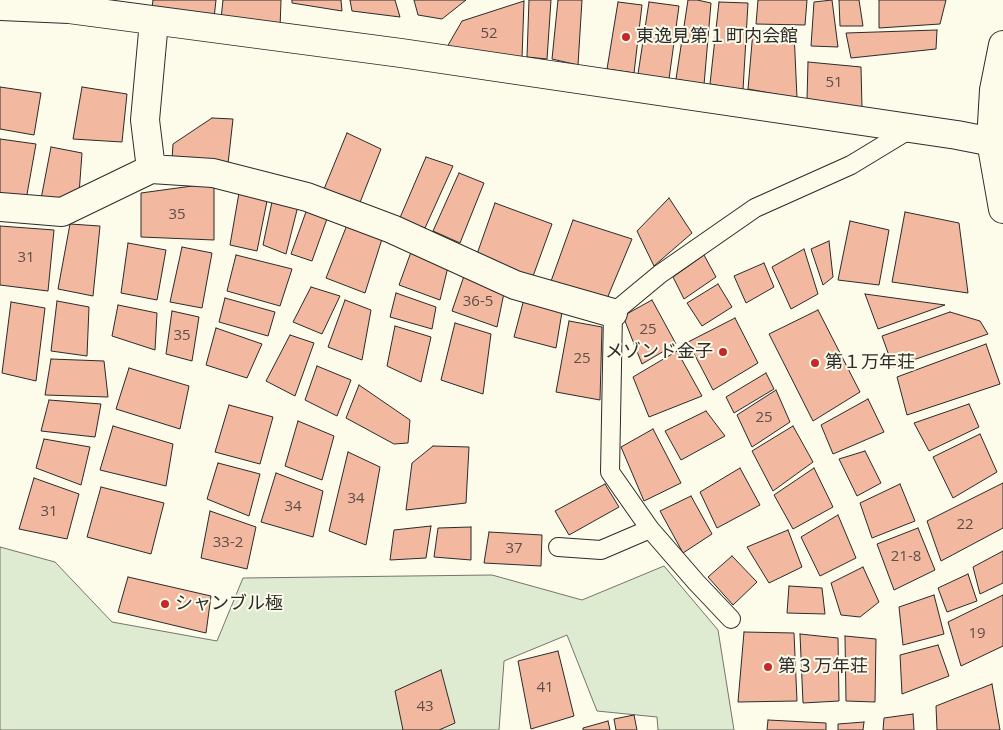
<!DOCTYPE html>
<meta charset="utf-8">
<style>
body{margin:0}
canvas{display:block;background:#fdfbea}
</style>
<canvas width="1003" height="730"></canvas>
<script>
const context = document.querySelector('canvas').getContext('2d');
context.lineJoin = 'round';
function paint(path, color) { context.fillStyle = color; context.fill(path, 'evenodd'); }
const shape = rows => new Path2D(rows.map(r => 'M' + r).join(''));
function trace(path, color, width, dash) { context.strokeStyle = color; context.lineWidth = width; context.lineCap = dash ? 'butt' : 'round'; context.setLineDash(dash || []); context.stroke(path); }
function drawText(font, color, halo, rows, align = 'center') {
  context.font = font + ' "Open Sans","Noto Sans JP",sans-serif'; context.lineWidth = 4; context.setLineDash([]); context.textBaseline = 'middle'; context.strokeStyle = halo; context.fillStyle = color; for (const [text, x, y, turn = 0] of rows) {
    context.save(); context.translate(x, y); context.rotate((+turn || 0) * Math.PI / 180); context.textAlign = isNaN(turn) ? turn : align; if (halo) context.strokeText(text, 0, 0); context.fillText(text, 0, 0); context.restore();
  }
}
const green = shape([
 [0,547,55,562,112,622,217,641,243,578,492,575,582,600,664,566,718,630,734,730,658,730,657,717,597,711,567,635,504,661,499,730,0,730,0,547]
]);
const building = shape([
 [153,0,216,0,214,18,152,8,153,0],
 [223,0,281,0,280,28,221,19,223,0],
 [292,0,341,0,342,11,292,3,292,0],
 [350,0,395,0,400,17,352,11,350,0],
 [414,0,466,0,442,19,418,15,414,0],
 [529,0,551,0,547,59,527,57,529,0],
 [558,0,582,0,578,65,552,59,558,0],
 [688,0,697,0,711,3,704,85,676,79,688,0],
 [758,0,807,0,805,25,756,24,758,0],
 [832,0,838,47,811,46,814,2,832,0],
 [839,0,859,0,863,26,840,26,839,0],
 [879,0,946,0,940,24,879,28,879,0],
 [524,1,522,58,447,47,462,21,524,1],
 [618,2,642,5,634,73,607,69,618,2],
 [649,2,679,6,669,79,638,74,649,2],
 [719,2,748,3,743,90,710,84,719,2],
 [937,30,936,49,851,58,846,33,937,30],
 [753,31,794,32,797,98,748,89,753,31],
 [808,62,861,67,862,108,807,100,808,62],
 [0,87,41,93,34,135,0,129,0,87],
 [82,87,127,94,122,142,73,139,82,87],
 [212,118,233,119,228,164,172,160,173,144,212,118],
 [347,133,381,149,359,205,322,194,347,133],
 [0,139,36,144,26,200,0,197,0,139],
 [51,147,82,153,79,194,59,205,41,199,51,147],
 [426,157,453,166,425,228,399,220,426,157],
 [459,173,484,183,460,243,433,231,459,173],
 [214,183,214,240,141,237,141,193,214,183],
 [240,187,268,196,257,251,230,245,240,187],
 [273,197,298,206,286,254,263,245,273,197],
 [669,198,692,233,654,266,637,231,669,198],
 [495,203,552,224,532,279,477,254,495,203],
 [307,209,328,216,312,261,291,254,307,209],
 [905,212,959,223,968,293,892,282,905,212],
 [573,220,632,239,606,301,550,284,573,220],
 [850,221,889,230,879,285,838,280,850,221],
 [70,224,100,226,93,296,58,289,70,224],
 [347,225,382,239,365,293,326,278,347,225],
 [0,226,54,230,48,291,0,285,0,226],
 [829,241,833,277,823,285,811,249,829,241],
 [128,243,166,250,157,300,121,293,128,243],
 [182,247,212,253,202,308,170,302,182,247],
 [804,249,818,294,791,309,772,267,804,249],
 [411,252,448,267,440,300,399,285,411,252],
 [236,255,292,269,280,306,227,291,236,255],
 [704,255,716,277,684,299,673,277,704,255],
 [764,263,774,287,746,303,734,276,764,263],
 [464,276,504,293,497,327,452,311,464,276],
 [718,284,732,307,702,326,687,303,718,284],
 [311,287,340,296,322,334,293,322,311,287],
 [396,293,436,307,432,329,390,317,396,293],
 [865,294,945,305,878,329,865,294],
 [225,298,275,312,268,336,219,322,225,298],
 [524,299,562,312,556,348,514,337,524,299],
 [345,300,371,310,362,360,328,347,345,300],
 [652,300,676,344,642,364,623,316,652,300],
 [57,301,89,307,87,356,51,351,57,301],
 [11,302,45,308,36,381,2,373,11,302],
 [118,305,157,313,155,350,112,336,118,305],
 [818,310,860,392,813,421,769,334,818,310],
 [172,311,199,317,192,361,166,354,172,311],
 [950,312,980,321,988,334,893,367,882,336,950,312],
 [735,318,758,363,713,390,688,342,735,318],
 [569,321,602,327,600,400,556,392,569,321],
 [455,323,491,334,483,394,441,380,455,323],
 [395,326,431,337,421,382,387,366,395,326],
 [216,328,262,344,247,378,206,365,216,328],
 [290,335,314,343,295,396,266,381,290,335],
 [986,344,1000,384,907,415,897,377,986,344],
 [677,351,702,396,649,417,633,377,677,351],
 [51,359,104,361,108,397,45,395,51,359],
 [317,366,351,380,337,416,305,400,317,366],
 [129,368,189,386,180,429,116,409,129,368],
 [766,373,774,389,734,413,726,397,766,373],
 [359,385,410,420,408,443,394,444,346,418,359,385],
 [776,390,790,422,752,447,737,415,776,390],
 [868,399,884,432,833,454,821,425,868,399],
 [49,400,101,404,95,437,41,431,49,400],
 [969,404,979,427,929,451,914,423,969,404],
 [229,405,273,417,260,464,215,452,229,405],
 [706,411,725,436,681,460,665,431,706,411],
 [298,421,334,436,322,480,285,466,298,421],
 [113,426,173,444,166,486,100,470,113,426],
 [793,426,813,462,773,491,752,451,793,426],
 [653,429,681,483,644,501,621,447,653,429],
 [980,434,997,472,953,498,933,457,980,434],
 [44,439,90,447,81,485,36,468,44,439],
 [433,446,469,447,466,503,406,510,412,463,433,446],
 [865,451,881,483,857,496,839,459,865,451],
 [348,452,380,467,366,545,329,531,348,452],
 [218,463,260,474,249,516,207,499,218,463],
 [740,468,760,505,717,528,700,492,740,468],
 [814,468,833,507,793,529,774,495,814,468],
 [276,473,323,491,313,537,261,522,276,473],
 [34,478,79,494,67,539,19,529,34,478],
 [1003,483,1003,528,941,561,927,521,1003,483],
 [605,484,619,507,569,535,555,511,605,484],
 [900,484,915,521,872,538,860,503,900,484],
 [101,487,164,503,151,554,87,537,101,487],
 [691,496,712,534,683,553,660,511,691,496],
 [210,511,256,527,247,569,201,558,210,511],
 [838,515,856,558,820,576,801,537,838,515],
 [431,526,426,558,390,560,394,530,431,526],
 [471,527,471,560,434,557,438,528,471,527],
 [918,528,935,570,894,590,877,544,918,528],
 [788,530,802,567,769,583,747,547,788,530],
 [489,532,542,535,541,566,484,563,489,532],
 [1003,551,1003,583,980,594,973,567,1003,551],
 [732,556,757,582,733,605,708,577,732,556],
 [863,567,879,602,860,617,841,615,831,583,863,567],
 [968,574,977,601,947,612,938,588,968,574],
 [128,577,211,596,206,633,118,612,128,577],
 [789,586,822,588,825,614,787,613,789,586],
 [934,595,944,634,903,645,899,607,934,595],
 [1003,595,1003,646,961,666,948,622,1003,595],
 [744,632,794,633,797,701,738,702,744,632],
 [800,634,838,638,839,701,803,703,800,634],
 [845,636,876,639,875,702,846,701,845,636],
 [938,645,949,676,902,694,900,655,938,645],
 [558,651,574,716,531,729,518,661,558,651],
 [441,670,455,723,439,730,403,730,395,691,441,670],
 [992,684,1000,730,937,730,936,706,992,684],
 [913,714,914,730,883,730,884,718,913,714],
 [634,715,637,730,616,730,614,719,634,715],
 [768,720,826,723,826,730,767,730,768,720],
 [608,721,610,730,583,730,583,728,608,721],
 [864,722,863,730,838,730,838,724,864,722]
]);
const lane = shape([
 [558,547,601,550,650,529],
 [731,619,696,582,650,529,610,472,613,313,660,274,755,208,851,165,912,128]
]);
const street = shape([
 [151,169,145,120,154,21],
 [0,207,62,212,151,169,213,173,307,197,392,229,515,285,613,313]
]);
const secondary = shape([
 [0,6,69,9,401,53,957,135,1003,144]
]);
const highway = shape([
 [1003,45,994,90,991,141,1003,209]
]);
const markers = [
 [626,37,5,"#c62828"],
 [723,352,5,"#c62828"],
 [815,363,5,"#c62828"],
 [165,604,5,"#c62828"],
 [768,667,5,"#c62828"]
];
const numberNames = [
 ["52",489,34],
 ["51",834,83],
 ["35",177,215],
 ["31",26,258],
 ["36-5",478,302],
 ["25",648,330],
 ["35",182,336],
 ["25",582,359],
 ["25",764,418],
 ["34",356,499],
 ["34",293,507],
 ["31",49,512],
 ["22",965,525],
 ["33-2",228,543],
 ["37",514,549],
 ["21-8",906,557],
 ["19",977,634],
 ["41",545,688],
 ["43",425,707]
];
const poiNames = [
 ["東逸見第１町内会館",636,37],
 ["メゾンド金子",713,352,"right"],
 ["第１万年荘",825,363],
 ["シャンブル極",175,604],
 ["第３万年荘",778,667]
];
paint(green, '#deebd1');
trace(green, '#74746e', 1);
paint(building, '#f2b8a0');
trace(building, '#2b2b2b', 1);
trace(lane, '#2b2b2b', 20);
trace(street, '#2b2b2b', 30);
trace(secondary, '#2b2b2b', 30);
trace(highway, '#2b2b2b', 30);
trace(lane, '#fdfbea', 18);
trace(street, '#fdfbea', 28);
trace(secondary, '#fdfbea', 28);
trace(highway, '#fdfbea', 28);
for (const [x, y, r, color] of markers) { const dot = new Path2D(); dot.arc(x, y, r, 0, 2 * Math.PI); context.fillStyle = color; context.fill(dot); trace(dot, '#fdfbea', 2); }
drawText('15px', '#5d4e48', null, numberNames);
drawText('18px', '#2b2b2b', '#fdfbea', poiNames, 'left');
</script>
